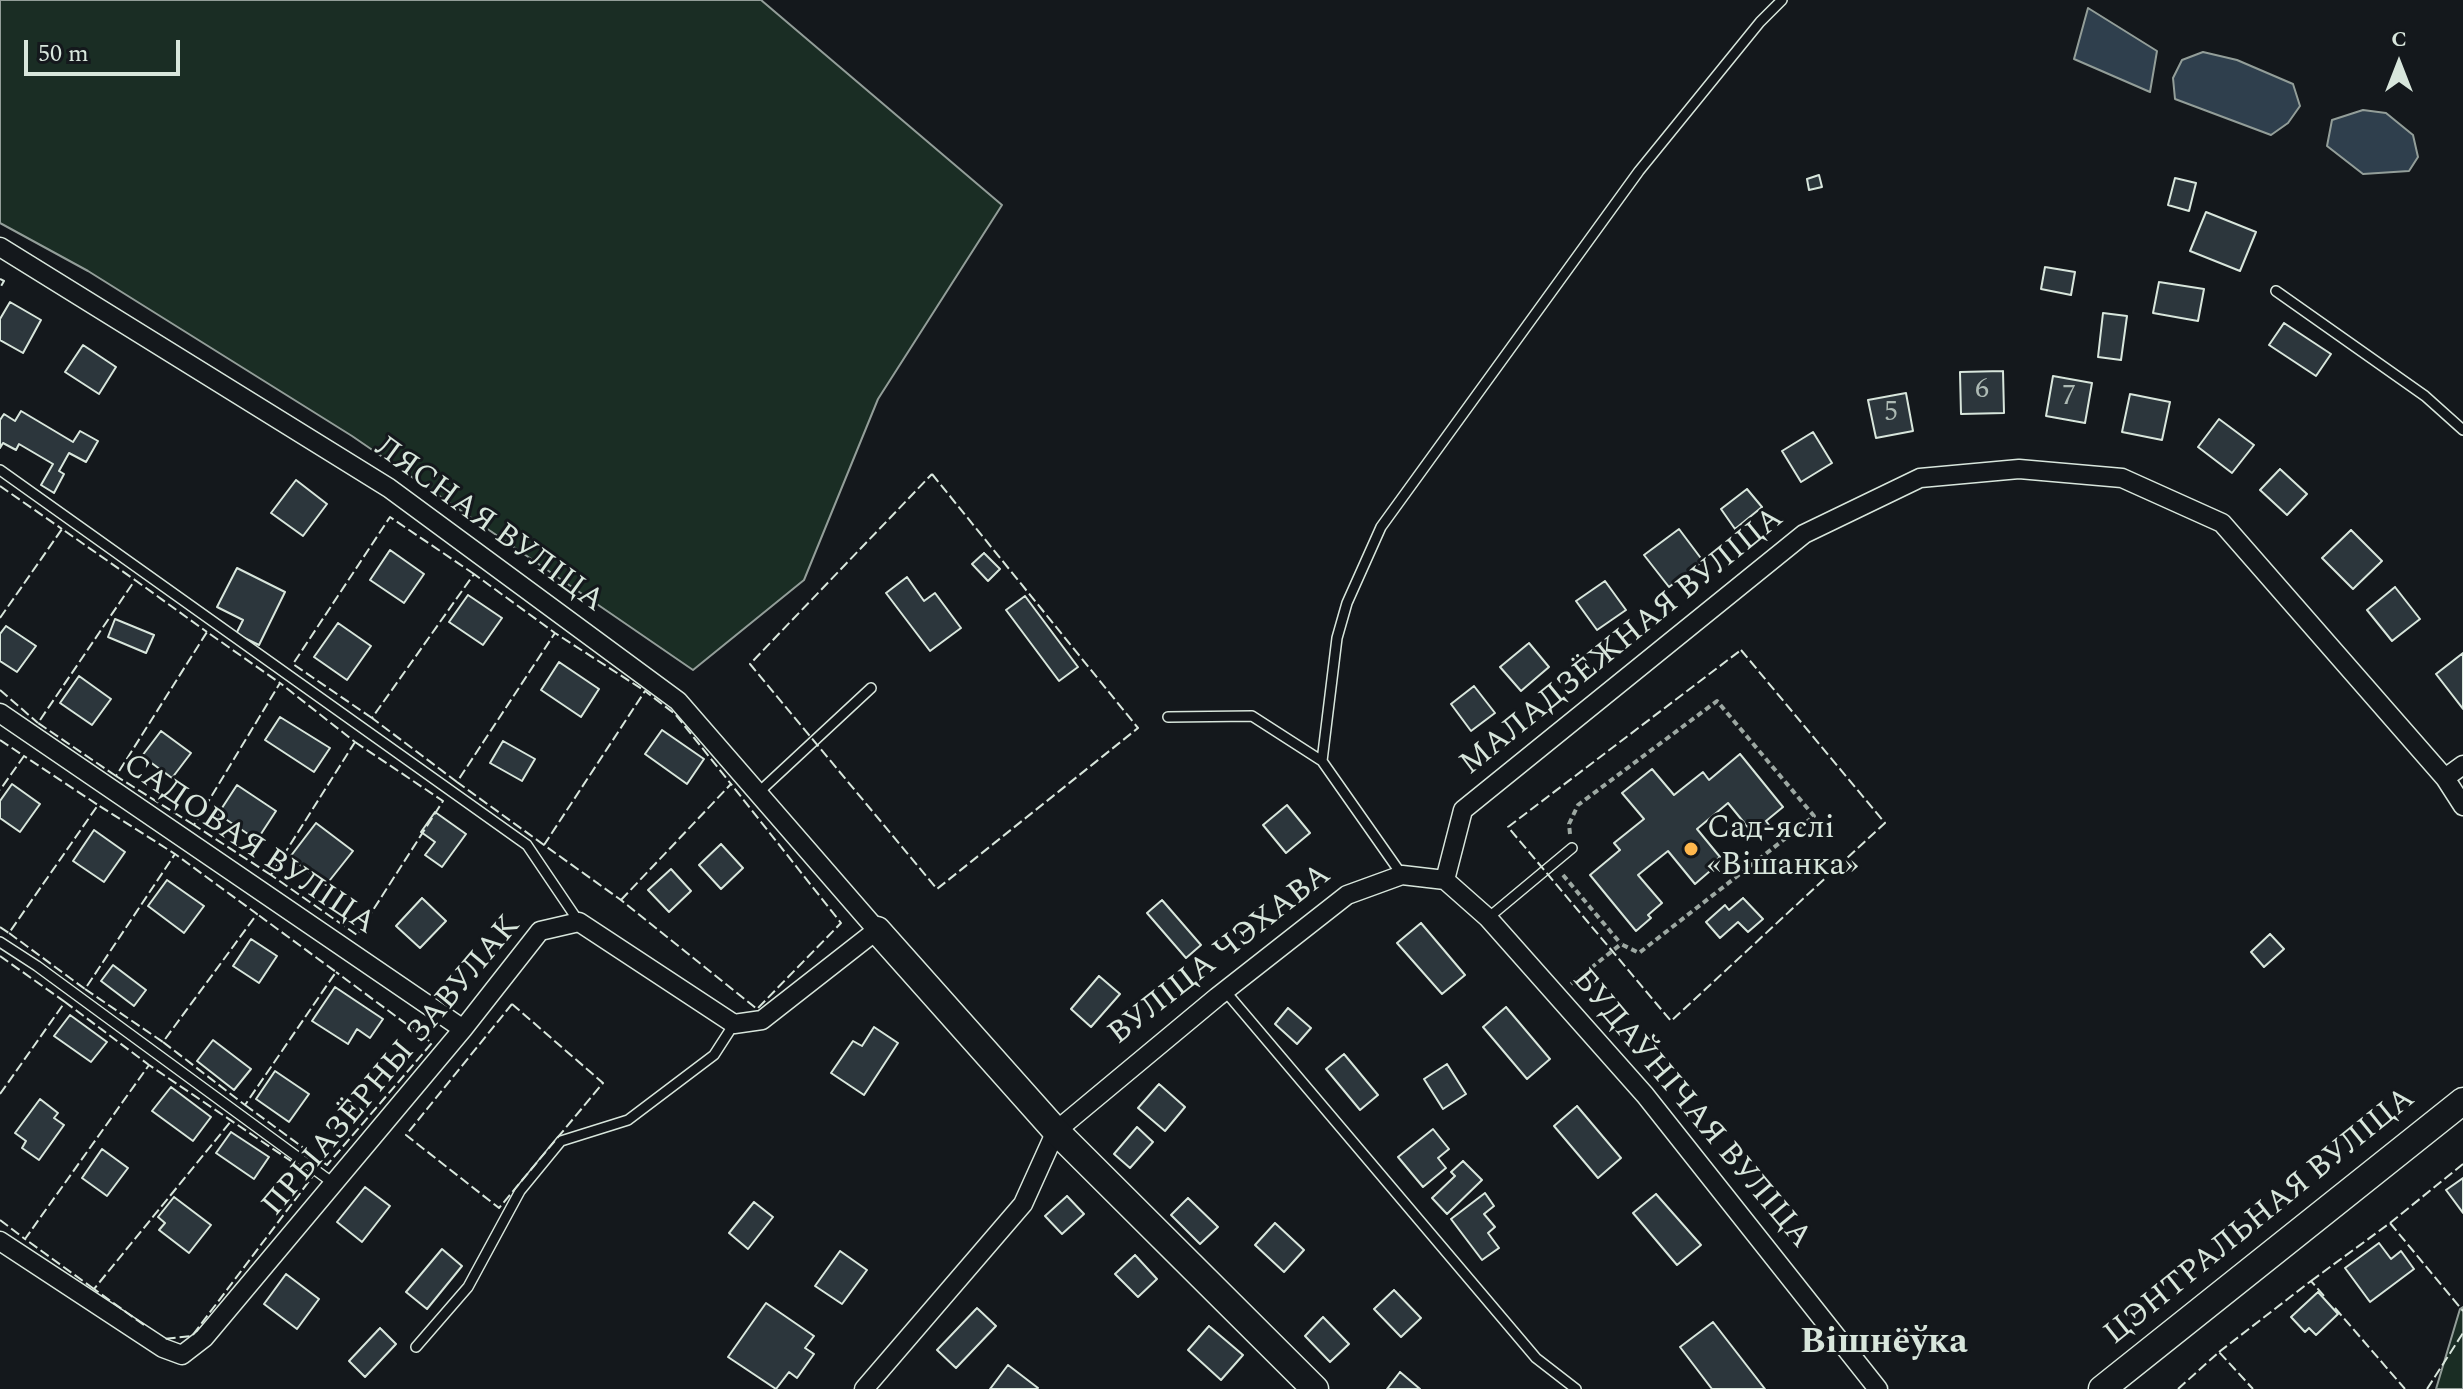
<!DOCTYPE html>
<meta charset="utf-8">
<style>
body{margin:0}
#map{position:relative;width:2463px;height:1389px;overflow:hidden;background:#14181c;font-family:Spectral,serif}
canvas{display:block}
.north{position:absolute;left:2359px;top:24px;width:80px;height:80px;-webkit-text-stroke:6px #14181c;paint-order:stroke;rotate:0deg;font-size:22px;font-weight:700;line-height:32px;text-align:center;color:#d8e6dc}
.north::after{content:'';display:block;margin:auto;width:28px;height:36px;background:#d8e6dc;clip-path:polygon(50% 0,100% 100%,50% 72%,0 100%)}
.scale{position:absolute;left:24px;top:40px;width:156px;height:36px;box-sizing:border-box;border:4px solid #d8e6dc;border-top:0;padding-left:10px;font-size:24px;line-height:28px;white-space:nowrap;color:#d8e6dc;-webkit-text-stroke:6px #14181c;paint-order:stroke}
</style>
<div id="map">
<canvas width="2463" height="1389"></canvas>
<div class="north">С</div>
<div class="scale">50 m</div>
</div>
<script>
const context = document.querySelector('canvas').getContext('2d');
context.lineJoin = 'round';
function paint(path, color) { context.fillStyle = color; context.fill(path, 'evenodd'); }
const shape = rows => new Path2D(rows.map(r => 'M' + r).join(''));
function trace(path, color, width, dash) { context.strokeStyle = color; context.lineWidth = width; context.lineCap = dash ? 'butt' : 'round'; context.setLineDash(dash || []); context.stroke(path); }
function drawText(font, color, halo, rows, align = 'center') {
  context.font = font + ' Spectral,serif'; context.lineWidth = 6; context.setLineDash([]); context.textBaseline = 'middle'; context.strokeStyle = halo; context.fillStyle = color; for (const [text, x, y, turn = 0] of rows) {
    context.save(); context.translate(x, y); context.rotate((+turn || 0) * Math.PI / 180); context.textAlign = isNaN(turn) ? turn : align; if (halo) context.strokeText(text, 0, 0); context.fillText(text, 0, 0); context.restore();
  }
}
const green = shape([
 [0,0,761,0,1002,205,878,399,804,580,693,670,352,436,88,271,0,223,0,0],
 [2463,1307,2463,1389,2436,1389,2460,1309,2463,1307]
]);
const water = shape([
 [2088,8,2157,51,2150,92,2074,59,2088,8],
 [2203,52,2237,60,2293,84,2300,106,2288,123,2271,135,2175,99,2173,78,2182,60,2203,52],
 [2363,110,2386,113,2413,135,2418,157,2409,171,2363,174,2327,146,2332,120,2363,110]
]);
const building = shape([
 [1819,175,1822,187,1809,190,1807,179,1819,175],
 [2175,178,2196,183,2189,211,2168,205,2175,178],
 [2206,212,2256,232,2240,271,2190,251,2206,212],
 [2045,267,2075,272,2071,295,2041,289,2045,267],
 [2159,282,2204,289,2198,321,2153,313,2159,282],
 [10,302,41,320,23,353,0,340,0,319,10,302],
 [2103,313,2127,316,2121,360,2098,357,2103,313],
 [2284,323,2331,354,2316,376,2269,345,2284,323],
 [83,345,116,367,99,394,65,372,83,345],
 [2003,371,2004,413,1961,414,1960,372,2003,371],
 [2053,376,2092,383,2085,423,2046,416,2053,376],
 [1906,393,1913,431,1876,438,1868,400,1906,393],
 [2130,394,2170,402,2162,440,2122,432,2130,394],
 [21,411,73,442,80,431,98,441,86,462,69,453,59,471,64,474,54,493,41,485,53,464,19,444,16,450,3,443,0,448,0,420,4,414,15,421,21,411],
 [2219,419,2254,445,2232,473,2198,447,2219,419],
 [1813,432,1832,463,1801,482,1782,451,1813,432],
 [2280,469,2307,494,2287,515,2260,490,2280,469],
 [296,480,327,504,303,536,271,513,296,480],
 [1747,489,1762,507,1735,529,1721,509,1747,489],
 [1679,529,1703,561,1669,587,1644,555,1679,529],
 [2351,530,2382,561,2353,589,2322,558,2351,530],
 [390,550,424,574,404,603,370,580,390,550],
 [984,553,1000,569,988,581,972,564,984,553],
 [237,568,285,592,259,645,236,634,243,620,217,607,237,568],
 [907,577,924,601,935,593,961,628,930,651,886,593,907,577],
 [1605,581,1626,610,1597,630,1576,601,1605,581],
 [2395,587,2420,619,2392,641,2367,610,2395,587],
 [468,595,502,618,483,645,449,622,468,595],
 [1025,596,1078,667,1059,681,1006,610,1025,596],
 [115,619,154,635,146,653,108,637,115,619],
 [338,623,371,646,347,680,314,657,338,623],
 [6,626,36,646,17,672,0,661,0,634,6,626],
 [1529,643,1549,667,1521,691,1500,667,1529,643],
 [2463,653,2463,709,2436,674,2463,653],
 [559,662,599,689,581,717,541,690,559,662],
 [79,676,111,699,92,725,60,703,79,676],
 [1474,686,1495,713,1471,731,1451,704,1474,686],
 [280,717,330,748,314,772,265,740,280,717],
 [662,730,704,759,687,784,645,754,662,730],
 [161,731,191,753,172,778,142,756,161,731],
 [503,741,535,759,522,781,490,763,503,741],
 [1740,754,1783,807,1766,821,1769,825,1755,836,1728,803,1697,829,1720,857,1707,868,1710,871,1695,884,1668,851,1638,875,1662,903,1648,915,1651,918,1636,931,1590,875,1620,850,1614,843,1644,819,1622,793,1652,769,1674,795,1703,772,1709,780,1740,754],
 [12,784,40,804,20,832,0,818,0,801,12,784],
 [237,785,276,811,257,840,218,814,237,785],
 [1287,805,1310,833,1286,853,1263,825,1287,805],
 [435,812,466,834,442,867,425,855,435,842,421,832,435,812],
 [316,823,353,851,326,885,290,857,316,823],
 [94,830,125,852,104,882,73,861,94,830],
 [721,844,743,868,721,889,699,865,721,844],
 [671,869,691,891,669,912,648,890,671,869],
 [167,880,204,906,184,933,148,906,167,880],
 [422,898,446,921,420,948,396,926,422,898],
 [1743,898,1763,919,1748,932,1738,922,1720,938,1706,922,1725,905,1729,910,1743,898],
 [1162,900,1201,945,1186,958,1147,913,1162,900],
 [1421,923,1465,975,1442,994,1397,943,1421,923],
 [2270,934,2284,949,2264,967,2251,952,2270,934],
 [251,939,277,956,259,983,233,966,251,939],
 [113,965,146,990,134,1006,101,981,113,965],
 [1099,976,1120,994,1091,1027,1071,1009,1099,976],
 [335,987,383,1019,370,1038,357,1029,348,1044,312,1021,335,987],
 [1506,1007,1550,1059,1527,1079,1483,1027,1506,1007],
 [1288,1008,1311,1028,1297,1044,1275,1024,1288,1008],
 [70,1015,107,1042,91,1062,54,1036,70,1015],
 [874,1027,898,1043,864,1095,831,1073,853,1041,862,1046,874,1027],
 [213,1040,251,1069,234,1090,197,1061,213,1040],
 [1344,1054,1378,1095,1360,1110,1326,1069,1344,1054],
 [1447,1064,1466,1094,1443,1109,1424,1079,1447,1064],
 [275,1071,309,1094,289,1122,256,1099,275,1071],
 [1159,1084,1185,1107,1165,1131,1138,1108,1159,1084],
 [171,1087,211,1117,193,1141,152,1111,171,1087],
 [40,1099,58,1113,54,1118,64,1125,39,1160,22,1148,26,1141,15,1133,40,1099],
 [1577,1106,1621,1158,1598,1178,1554,1126,1577,1106],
 [1137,1127,1153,1142,1130,1168,1114,1154,1137,1127],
 [1433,1129,1449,1149,1438,1158,1446,1168,1423,1187,1398,1157,1433,1129],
 [231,1132,269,1157,254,1179,216,1153,231,1132],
 [102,1149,128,1168,107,1196,82,1178,102,1149],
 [1463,1161,1482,1180,1447,1214,1432,1198,1455,1176,1451,1172,1463,1161],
 [2463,1178,2463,1213,2446,1190,2463,1178],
 [365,1187,390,1206,362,1242,337,1222,365,1187],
 [1485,1193,1494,1206,1484,1214,1495,1227,1488,1233,1499,1248,1482,1260,1451,1219,1485,1193],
 [1656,1194,1701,1245,1677,1265,1633,1213,1656,1194],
 [1067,1196,1084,1214,1062,1234,1045,1216,1067,1196],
 [174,1197,211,1225,189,1253,159,1230,165,1223,158,1217,174,1197],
 [1188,1198,1218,1227,1200,1244,1171,1215,1188,1198],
 [754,1202,773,1217,748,1249,729,1233,754,1202],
 [1275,1223,1304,1250,1284,1272,1255,1245,1275,1223],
 [2379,1243,2391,1259,2401,1251,2414,1269,2370,1302,2345,1268,2379,1243],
 [442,1249,462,1266,427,1309,406,1292,442,1249],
 [840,1251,867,1270,842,1304,815,1286,840,1251],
 [1135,1255,1157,1279,1138,1297,1115,1274,1135,1255],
 [286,1274,319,1299,297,1329,264,1304,286,1274],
 [1394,1290,1421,1318,1401,1337,1374,1309,1394,1290],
 [2318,1292,2338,1314,2316,1335,2309,1328,2305,1332,2291,1317,2318,1292],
 [766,1303,814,1336,805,1348,814,1354,797,1378,789,1372,776,1389,728,1357,766,1303],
 [977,1308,996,1326,956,1368,937,1350,977,1308],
 [1323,1317,1349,1344,1330,1362,1305,1336,1323,1317],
 [1713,1322,1765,1389,1712,1389,1680,1347,1713,1322],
 [1209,1326,1243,1355,1221,1380,1188,1350,1209,1326],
 [380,1328,396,1344,365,1377,349,1361,380,1328],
 [1008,1365,1038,1388,1037,1389,990,1389,1008,1365],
 [1400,1372,1420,1389,1387,1389,1400,1372]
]);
const path = shape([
 [1570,834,1569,824,1578,805,1717,701,1814,816,1639,953,1621,944,1571,984],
 [1563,875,1621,944]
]);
const lane = shape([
 [2276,291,2425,396,2463,430],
 [0,470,527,845,579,922],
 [1168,717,1252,716,1322,761,1402,875],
 [1322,761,1337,638,1347,603,1381,527,1639,171,1760,22,1782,0],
 [759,792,871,688],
 [1488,918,1572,848],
 [0,942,37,966,333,1183],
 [1225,991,1536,1358,1576,1389],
 [416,1347,468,1287,520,1191,561,1141,628,1120,714,1055,734,1024]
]);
const street = shape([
 [0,247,389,488,678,701,877,930,762,1020,734,1024,579,922,540,931,463,1029,204,1338,182,1355,163,1348,0,1241],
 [0,713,463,1029],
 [2445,778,2463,765],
 [1445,880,1463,810,1804,534,1920,478,2019,469,2122,478,2222,523,2445,778,2463,806],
 [1445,880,1488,918,1645,1095,1878,1389],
 [864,1389,1023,1204,1056,1131,1217,997,1347,895,1402,875,1445,880]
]);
const secondary = shape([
 [877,930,1056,1131,1315,1389],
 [2102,1389,2463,1101]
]);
const fence = shape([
 [0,279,4,281,0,288],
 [932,474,1138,728,937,889,750,664,932,474],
 [0,486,62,529],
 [0,618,62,529,135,580],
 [1741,650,1885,823,1671,1021,1508,827,1741,650],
 [0,690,38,723],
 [372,718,293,664,390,517,474,574],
 [0,740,24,756,0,790],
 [355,742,443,801,357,935,271,875,355,742],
 [116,776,38,723,135,580,207,632],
 [457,782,372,718,474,574,555,633],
 [194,825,116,776,207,632,280,683],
 [544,845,457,782,555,633,645,691],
 [271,875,194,825,280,683,355,742],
 [621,900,731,784,675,714,645,691,544,845,621,900,757,1009,841,923,731,784],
 [0,927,9,933,98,805,24,756],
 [9,933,85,989,175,854,98,805],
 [0,956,65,1002],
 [85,989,163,1042,257,914,175,854],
 [512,1004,603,1083,499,1208,406,1135,512,1004],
 [163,1042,245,1105,336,972,257,914],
 [0,1094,65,1002,149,1065],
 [245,1105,327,1165,432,1043,336,972],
 [0,1220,25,1239],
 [2390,1223,2463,1164],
 [2311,1281,2390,1223,2463,1311],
 [94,1289,25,1239,149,1065,313,1176,192,1336,163,1339],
 [2335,1308,2405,1389],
 [144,1325,94,1289,232,1120],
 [2219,1352,2311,1281,2324,1296],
 [2178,1389,2219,1352,2253,1389],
 [2427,1389,2463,1333]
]);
const markers = [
 [1691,849,8,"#ffb74d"]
];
const numberNames = [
 ["6",1982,392],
 ["7",2069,399],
 ["5",1891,415]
];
const streetNames = [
 ["ЛЯСНАЯ ВУЛІЦА",488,526,36],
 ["МАЛАДЗЁЖНАЯ ВУЛІЦА",1623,643,-39],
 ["САДОВАЯ ВУЛІЦА",248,846,34],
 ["ВУЛІЦА ЧЭХАВА",1221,956,-38],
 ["ПРЫАЗЁРНЫ ЗАВУЛАК",393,1067,-50],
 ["БУДАЎНІЧАЯ ВУЛІЦА",1690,1110,50],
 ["ЦЭНТРАЛЬНАЯ ВУЛІЦА",2261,1218,-39]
];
const poiNames = [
 ["Сад-яслі",1707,831],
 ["«Вішанка»",1707,868]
];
const quarterNames = [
 ["Вішнёўка",1884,1345]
];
paint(green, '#1a2d24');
trace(green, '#939e99', 2);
paint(water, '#2f3f4d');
trace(water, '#939e99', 2);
paint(building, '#2c363c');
trace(building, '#d8e6dc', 2);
trace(lane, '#d8e6dc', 12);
trace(street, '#d8e6dc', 21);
trace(secondary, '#d8e6dc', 29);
trace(path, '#9da8a2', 4, [6, 4]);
trace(lane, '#14181c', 9);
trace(street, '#14181c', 18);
trace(secondary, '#14181c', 26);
trace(fence, '#d8e6dc', 2, [10, 4]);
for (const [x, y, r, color] of markers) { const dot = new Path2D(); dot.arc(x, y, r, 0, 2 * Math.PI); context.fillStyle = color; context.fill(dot); trace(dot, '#14181c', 3); }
drawText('28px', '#adbab4', null, numberNames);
drawText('32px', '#d8e6dc', '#14181c', streetNames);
drawText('32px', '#d8e6dc', '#14181c', poiNames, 'left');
drawText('bold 36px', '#d8e6dc', '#14181c', quarterNames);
</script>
